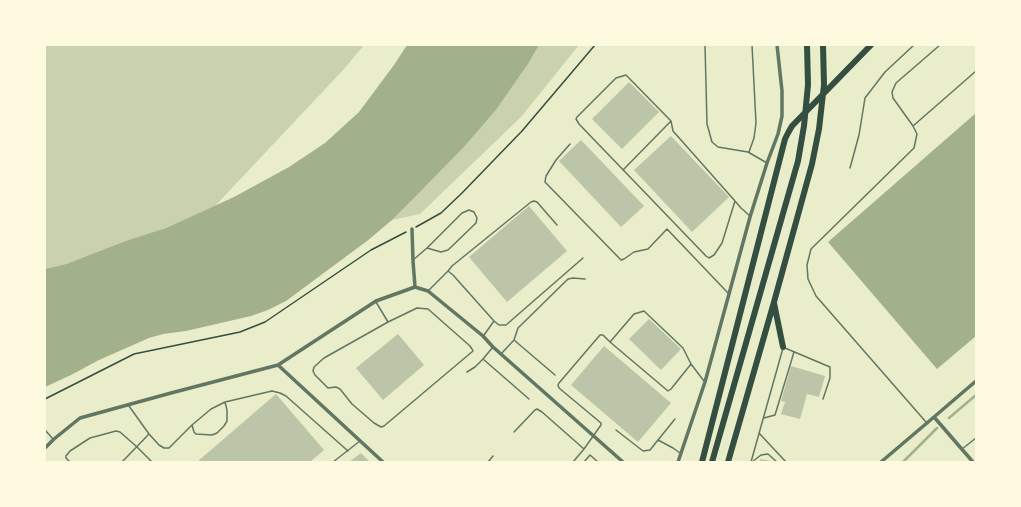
<!DOCTYPE html>
<style>
body{margin:0}
#map{position:relative;width:1021px;height:507px;overflow:hidden;background:#e9edc9;font-family:Mulish,sans-serif}
canvas{display:block}
.frame{position:absolute;inset:0;border:46px solid #fefae0;pointer-events:none}
</style>
<div id="map">
<canvas width="1021" height="507"></canvas>
<div class="frame"></div>
</div>
<script>
const context = document.querySelector('canvas').getContext('2d');
context.lineJoin = 'round';
function paint(path, color) { context.fillStyle = color; context.fill(path, 'evenodd'); }
const shape = rows => new Path2D(rows.map(r => 'M' + r).join(''));
function trace(path, color, width, dash) { context.strokeStyle = color; context.lineWidth = width; context.lineCap = dash ? 'butt' : 'round'; context.setLineDash(dash || []); context.stroke(path); }
const green = shape([
 [45,45,364,45,345,68,215,206,166,228,66,264,45,269],
 [539,45,579,45,521,117,420,214,392,220,464,147,496,110,528,64]
]);
const water = shape([
 [407,45,539,45,528,64,496,110,464,147,415,197,392,220,367,241,286,301,268,310,251,316,186,331,163,334,149,338,99,360,71,375,45,387,45,269,66,264,126,241,166,228,234,197,289,167,325,143,359,112,394,65],
 [976,113,976,336,937,369,828,242]
]);
const stream = shape([
 [949,418,976,395],
 [903,462,937,428]
]);
const building = shape([
 [629,82,659,112,622,149,592,119],
 [671,136,729,197,692,232,634,170],
 [581,140,644,206,621,227,559,161],
 [529,206,567,251,507,302,469,257],
 [649,319,681,349,661,370,629,339],
 [398,334,424,365,383,400,356,368],
 [604,346,671,403,638,442,571,385],
 [791,366,825,376,819,397,807,394,800,419,781,414,785,402,781,401],
 [276,394,324,450,310,462,197,462],
 [361,453,370,462,349,462],
 [760,459,772,461,772,462,760,462]
]);
const path = shape([
 [416,227,441,213,462,193,522,131,595,45],
 [45,399,134,354,240,332,265,322,371,250,406,232]
]);
const service = shape([
 [705,45,707,124,712,142,718,147,748,152,767,163],
 [913,126,976,71],
 [570,144,556,160,546,176,545,182,621,260,624,259,634,252,648,249,667,229,728,293],
 [749,152,754,138,756,123,752,45],
 [850,168,859,135,865,98,885,72,914,45],
 [623,170,671,121],
 [735,201,722,243,714,255,709,258,706,256,579,124,576,119,577,117,616,78,626,75,671,121,673,131,735,201,741,208,750,216],
 [413,260,427,248,462,213,469,210,474,212,477,218,476,223,448,250,441,252,427,248],
 [428,291,448,271],
 [376,302,388,322,324,358,314,367,313,371,315,375,328,388,336,387,340,389,352,404,374,423,381,427,384,426,473,351,472,349,470,346,428,309,417,308,388,322],
 [494,321,499,325,506,325,583,258],
 [484,335,494,321,453,275,448,271,452,266,531,202,534,201,537,202,557,225],
 [514,340,555,375],
 [493,347,483,359,529,399],
 [785,348,830,367,830,378,823,399],
 [501,354,514,340,518,328,568,279,573,278,585,279],
 [691,364,671,389,668,391,610,342,634,314,644,311,683,348,691,364,704,381],
 [467,372,475,367,483,359],
 [225,402,227,410,227,421,224,426,217,433,212,435,196,434,194,432,192,425,211,409,225,402,272,391,280,393,286,396,348,451],
 [129,406,149,434,159,445,164,448,169,448,192,425],
 [764,418,775,415,794,352],
 [926,422,816,296,808,279,807,265,811,249,914,148,917,134,913,126,893,98,892,92,896,83,940,45],
 [45,430,53,439],
 [616,430,643,451,650,450,658,440,673,448,680,453],
 [514,432,535,410,537,409,542,412,584,449,601,425,601,423,559,388,558,385,559,383,600,335,603,335,610,342],
 [759,433,786,462],
 [658,440,675,419],
 [962,449,976,438],
 [70,462,66,458,66,456,70,451,90,438,116,431,120,432,137,447,152,462],
 [122,462,149,434],
 [333,462,360,441],
 [488,462,493,456],
 [573,462,584,449],
 [584,462,590,455,598,462],
 [751,462,783,348],
 [752,462,761,455,768,454,777,462]
]);
const minor = shape([
 [412,229,413,261,415,287],
 [278,365,383,462],
 [934,417,973,462],
 [45,448,54,439,80,418,171,393,278,365,376,301,415,287,428,291,483,336,493,347,623,462],
 [678,462,705,382,750,217,767,163,778,134,782,116,782,91,777,45],
 [881,462,934,417,976,381]
]);
const motorway = shape([
 [774,303,783,347],
 [702,462,785,139,788,133,792,126,871,45],
 [712,462,798,161,804,126,808,85,807,45],
 [728,462,774,302,812,164,819,129,824,85,823,45]
]);
paint(green, '#cad2ad');
paint(water, '#a3b18a');
trace(stream, '#a3b18a', 2.5);
paint(building, '#bcc5a7');
trace(path, '#344e41', 1.5);
trace(service, '#617663', 1.5);
trace(minor, '#617663', 3.5);
trace(motorway, '#344e41', 6);
</script>
